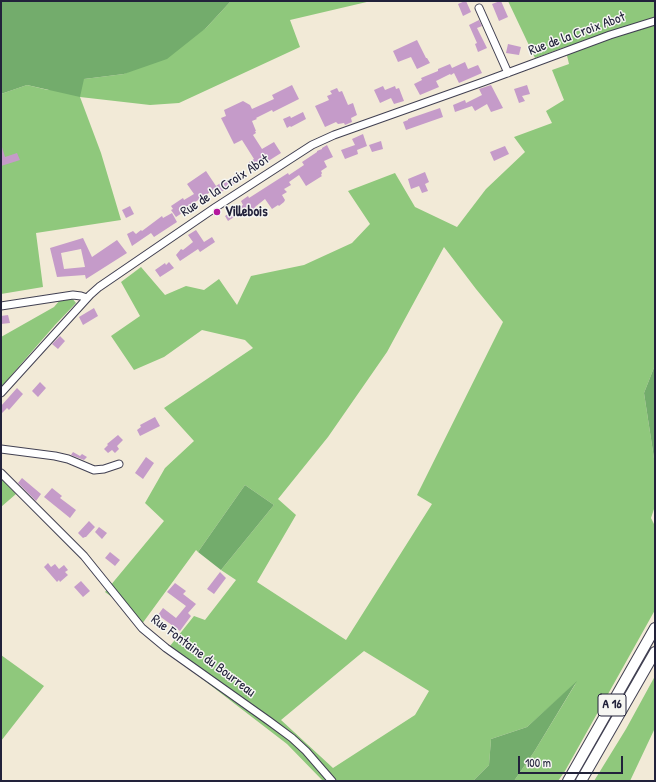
<!DOCTYPE html>
<style>
body{margin:0}
#map{position:relative;width:656px;height:782px;overflow:hidden;background:#f2ead7;font-family:"Patrick Hand",sans-serif}
canvas{display:block}
.frame{position:absolute;inset:0;border:2px solid #22223b;pointer-events:none}
.scale{position:absolute;left:518px;top:756px;width:105px;height:18px;box-sizing:border-box;border:2px solid #22223b;border-top:0;padding-left:5px;font-size:12px;line-height:14px;white-space:nowrap;color:#22223b;-webkit-text-stroke:3px #f6f6f2;paint-order:stroke}
</style>
<div id="map">
<canvas width="656" height="782"></canvas>
<div class="frame"></div>
<div class="scale">100 m</div>
</div>
<script>
const context = document.querySelector('canvas').getContext('2d');
context.lineJoin = 'round';
function paint(path, color) { context.fillStyle = color; context.fill(path, 'evenodd'); }
const shape = rows => new Path2D(rows.map(r => 'M' + r).join(''));
function trace(path, color, width, dash) { context.strokeStyle = color; context.lineWidth = width; context.lineCap = dash ? 'butt' : 'round'; context.setLineDash(dash || []); context.stroke(path); }
function drawText(font, color, halo, rows, align = 'center') {
  context.font = font + ' "Patrick Hand",sans-serif'; context.lineWidth = 3; context.setLineDash([]); context.textBaseline = 'middle'; context.strokeStyle = halo; context.fillStyle = color; for (const [text, x, y, turn = 0] of rows) {
    context.save(); context.translate(x, y); context.rotate((+turn || 0) * Math.PI / 180); context.textAlign = isNaN(turn) ? turn : align; if (halo) context.strokeText(text, 0, 0); context.fillText(text, 0, 0); context.restore();
  }
}
const green = shape([
 [231,1,371,1,290,20,300,47,179,103,150,105,80,97,101,153,121,220,36,233,43,287,1,294,1,94,27,85,48,90,84,79,124,74,206,28],
 [508,1,655,1,655,365,644,393,655,465,655,506,651,518,655,526,655,610,565,771,558,781,514,781,534,752,576,683,527,727,491,739,489,765,473,781,323,781,287,744,166,651,194,616,205,620,236,580,221,570,274,505,245,485,198,552,196,550,139,628,116,600,105,592,164,521,145,503,165,468,194,441,164,408,253,348,245,340,202,330,164,357,134,370,111,336,140,316,121,282,141,267,165,295,186,286,204,290,219,279,237,305,251,276,304,265,352,243,370,224,348,191,395,173,415,207,457,227,486,189,525,152,514,137,552,123,546,111,564,100,552,70,569,64,565,47,535,58],
 [444,247,476,289,503,322,417,495,432,504,346,640,257,582,296,515,278,499,328,437,387,352],
 [364,651,429,691,415,715,333,768,281,720],
 [72,298,76,303,55,325,1,387,1,337,54,307,60,300],
 [1,478,16,494,1,507],
 [1,655,44,686,1,741],
 [655,676,655,728,630,781,594,781,626,729]
]);
const forest = shape([
 [1,1,231,1,206,28,167,59,124,74,84,79,80,97,27,85,1,94],
 [655,365,655,465,644,393],
 [245,485,274,505,221,570,198,552],
 [577,681,534,752,514,781,473,781,489,765,491,739,527,727]
]);
const building = shape([
 [465,1,466,1,471,12,463,16,458,4],
 [500,1,501,1,508,17,499,21,492,4],
 [479,20,482,26,477,28,487,48,478,52,475,44,477,43,469,25],
 [417,40,426,58,427,58,430,63,417,69,411,57,398,62,393,51],
 [508,44,521,47,519,55,506,53],
 [465,62,468,69,478,65,482,73,459,83,454,73,451,75,450,74,436,81,439,87,420,95,414,84,422,80,421,78,438,71,438,69,450,64,452,68],
 [292,85,299,99,273,112,272,110,256,118,257,119,252,121,256,131,255,131,256,133,253,135,262,149,274,142,281,153,254,170,249,162,254,159,242,140,234,144,221,118,226,116,224,110,243,101,250,105,252,109,274,99,272,95],
 [491,85,503,108,491,112,487,104,475,111,472,106,455,112,453,105,465,100,466,103,482,95,479,89],
 [527,85,530,94,522,96,525,101,519,103,514,89],
 [383,86,385,90,395,86,396,89,399,88,404,101,394,104,391,98,380,103,374,90],
 [337,88,339,92,342,91,348,105,353,103,357,115,351,118,352,122,345,125,344,123,338,124,336,122,325,127,315,106,329,100,327,96,332,94,330,91],
 [440,108,443,117,406,130,403,122,408,120,408,119],
 [303,112,306,119,291,127,290,126,287,128,283,119,290,116,291,118],
 [363,134,367,146,357,150,358,154,345,159,341,150,355,145,352,139],
 [381,141,383,149,372,152,369,145],
 [327,145,333,157,324,161,327,167,321,171,322,173,321,175,322,176,306,186,299,175,289,182,291,185,284,189,287,192,282,195,285,200,284,202,279,206,278,205,272,209,265,199,255,207,257,211,251,215,246,209,228,221,225,216,243,205,241,201,248,196,249,198,288,173,289,175,304,165,302,162,317,152,317,151,322,149,322,148],
 [505,146,509,154,494,161,490,152],
 [1,147,2,147,5,157,17,153,20,160,1,166],
 [206,171,216,186,225,180,226,181,233,176,237,182,218,194,215,189,192,204,195,207,186,213,185,211,176,217,171,210,173,209,171,206,183,198,184,200,194,194,187,184],
 [425,172,429,182,425,184,428,191,422,193,419,186,411,189,408,179],
 [130,206,134,214,126,218,122,210],
 [172,213,177,222,154,237,151,233,132,246,127,234,133,231,136,234,141,230,142,231,162,216,163,218],
 [196,230,204,242,212,237,215,242,200,252,198,249,180,261,176,255,181,249,183,250,193,242,188,235],
 [83,238,92,257,117,240,127,253,86,279,85,275,57,277,50,248],
 [81,249,85,267,64,269,61,253],
 [169,262,174,268,160,277,155,270,165,263,166,265],
 [94,308,98,316,83,325,79,317],
 [8,315,10,323,1,324,1,316],
 [60,336,65,341,58,349,52,344],
 [40,382,46,388,38,397,32,391],
 [17,388,23,394,9,410,7,408,1,414,1,406],
 [155,417,160,426,140,436,137,430,141,427,140,425],
 [118,435,123,440,117,446,119,449,115,453,112,450,108,453,104,449,108,445,107,444],
 [73,452,80,456,82,454,87,457,84,460,71,455],
 [146,457,154,463,143,479,135,473],
 [22,478,41,494,36,501,18,483],
 [52,488,62,496,60,498,76,510,70,518,44,497],
 [89,521,95,527,86,537,85,537,83,538,78,533],
 [99,527,107,533,102,539,95,532],
 [110,552,120,560,115,566,105,558],
 [48,563,51,567,55,564,59,569,64,565,68,570,65,572,68,575,60,582,59,580,57,582,44,567],
 [220,572,226,578,214,594,207,589],
 [81,581,90,591,83,597,74,587],
 [175,583,186,591,183,594,196,604,188,613,191,616,180,631,158,615,163,608,176,618,186,606,167,592]
]);
const minor = shape([
 [479,8,508,73],
 [1,306,73,295,81,296,87,298],
 [1,393,90,295,99,287,216,207,312,145,334,135,483,82,610,35,655,21],
 [1,449,55,456,68,459,94,470,104,469,119,464],
 [1,473,84,556,142,628,166,648,269,721,292,738,306,751,332,781]
]);
const highway = shape([
 [568,781,655,628],
 [581,781,655,652]
]);
const markers = [
 [217,212,4,"#b5179e"]
];
const shields = [
 [612,705,28]
];
const shieldNames = [
 ["A 16",612,705]
];
const streetNames = [
 ["Rue de la Croix Abot",577,34,-20],
 ["Rue de la Croix Abot",225,186,-33],
 ["Rue Fontaine du Bourreau",203,656,37]
];
const poiNames = [
 ["Villebois",225,212]
];
paint(green, '#8fc87c');
paint(forest, '#73ac6c');
paint(building, '#c59bc9');
trace(minor, '#414052', 9);
trace(highway, '#414052', 12);
trace(minor, '#fff', 7);
trace(highway, '#fff', 10);
for (const [x, y, r, color] of markers) { const dot = new Path2D(); dot.arc(x, y, r, 0, 2 * Math.PI); context.fillStyle = color; context.fill(dot); trace(dot, '#f6f6f2', 1.5); }
for (const [x, y, w] of shields) { const box = new Path2D(); box.roundRect(x - w / 2, y - 11, w, 22, 3); context.fillStyle = '#f6f6f2'; context.fill(box); trace(box, '#22223b', 1); }
drawText('bold 13px', '#22223b', null, shieldNames);
drawText('14px', '#22223b', '#f6f6f2', streetNames);
drawText('bold 14px', '#22223b', '#f6f6f2', poiNames, 'left');
</script>
